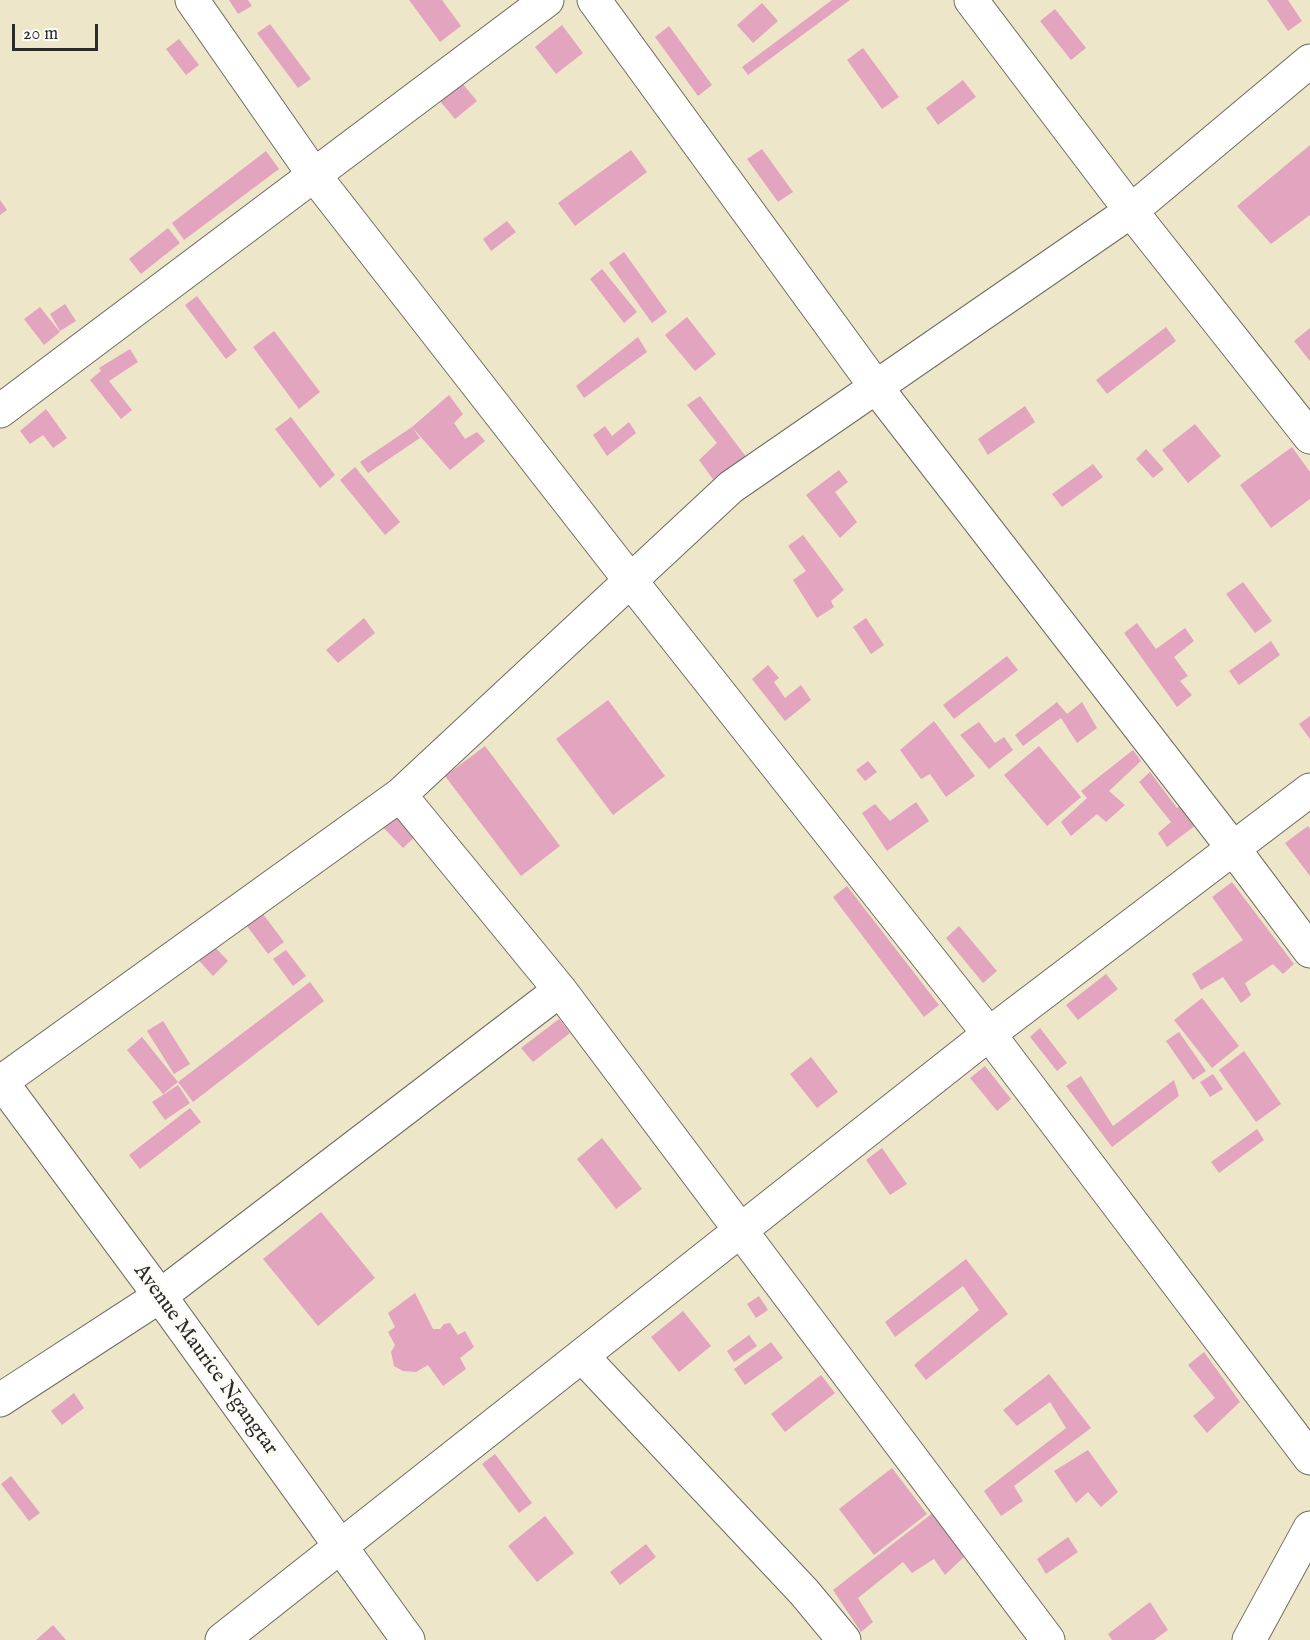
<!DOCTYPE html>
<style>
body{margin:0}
#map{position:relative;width:1310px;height:1640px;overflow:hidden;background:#ede6c8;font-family:"IM FELL English",serif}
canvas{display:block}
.scale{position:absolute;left:12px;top:24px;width:86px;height:27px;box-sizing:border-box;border:3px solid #2b2b2b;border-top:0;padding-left:8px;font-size:18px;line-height:21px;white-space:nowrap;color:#2b2b2b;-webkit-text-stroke:4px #fdfcf7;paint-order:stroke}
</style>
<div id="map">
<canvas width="1310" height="1640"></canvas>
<div class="scale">20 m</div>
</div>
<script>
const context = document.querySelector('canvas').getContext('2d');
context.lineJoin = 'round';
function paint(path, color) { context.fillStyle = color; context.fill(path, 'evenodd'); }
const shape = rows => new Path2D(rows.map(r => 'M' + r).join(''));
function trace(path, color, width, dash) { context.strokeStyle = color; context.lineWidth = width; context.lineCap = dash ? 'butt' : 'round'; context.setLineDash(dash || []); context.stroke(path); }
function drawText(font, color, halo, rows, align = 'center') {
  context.font = font + ' "IM FELL English",serif'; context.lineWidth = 6; context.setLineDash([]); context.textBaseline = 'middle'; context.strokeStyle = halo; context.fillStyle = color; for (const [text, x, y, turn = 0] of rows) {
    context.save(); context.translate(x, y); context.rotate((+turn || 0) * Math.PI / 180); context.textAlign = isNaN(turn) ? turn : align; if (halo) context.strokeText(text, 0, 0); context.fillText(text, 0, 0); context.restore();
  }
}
const building = shape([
 [229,0,248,0,252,6,238,14],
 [409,0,442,0,461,26,440,42],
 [832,0,850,0,748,75,742,67],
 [1267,0,1288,0,1302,21,1288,31],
 [762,3,778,21,753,43,737,25],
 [1055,9,1086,48,1071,60,1040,21],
 [270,24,311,79,298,88,257,33],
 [562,25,583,53,556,74,535,47],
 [669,26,712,85,698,96,655,37],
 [179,39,199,65,186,75,166,49],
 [863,48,899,97,882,109,847,60],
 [963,80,976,97,938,125,926,108],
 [462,83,477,101,455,119,440,101],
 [1310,145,1310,215,1271,244,1237,206],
 [762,149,793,192,778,202,747,159],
 [631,150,647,172,575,226,558,203],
 [266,151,279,169,184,240,172,223],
 [0,200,7,210,0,215],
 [507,221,516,232,491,251,483,239],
 [168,228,180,243,141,274,129,259],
 [624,252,667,312,652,323,609,263],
 [602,269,637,312,624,323,590,279],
 [197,296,237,350,226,359,185,305],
 [65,304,76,321,60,331,50,314],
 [40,307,60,332,44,345,24,319],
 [687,317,716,354,695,371,665,335],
 [1166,327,1176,341,1107,394,1096,380],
 [1310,328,1310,361,1294,341],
 [274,331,320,392,299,409,253,347],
 [638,337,647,352,584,398,576,386],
 [130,349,138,362,109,381,132,410,121,419,90,380,101,371,99,368],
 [449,395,463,414,454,423,465,439,477,432,485,441,450,470,412,427],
 [700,396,747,458,715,482,699,460,717,443,687,405],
 [1025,406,1035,422,988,455,978,439],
 [46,409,67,438,53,448,43,435,30,444,20,431],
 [291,417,335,475,320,488,275,429],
 [629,422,636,433,607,456,593,435,605,426,612,436],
 [1195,424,1221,456,1188,483,1162,450],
 [412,427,420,438,368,473,360,462],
 [1292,447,1310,472,1310,499,1271,528,1240,485],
 [1146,449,1164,469,1153,478,1136,459],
 [1093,464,1103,477,1062,507,1052,494],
 [355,467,400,522,385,535,340,480],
 [839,470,848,482,835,492,857,522,840,538,806,495],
 [803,535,844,590,831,601,834,607,817,618,793,580,806,571,788,546],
 [1243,582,1272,621,1255,633,1226,594],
 [364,618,375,633,338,663,326,650],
 [866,618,884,645,871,654,853,627],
 [1137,623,1156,649,1185,628,1194,641,1174,657,1188,676,1180,681,1192,695,1177,707,1124,633],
 [1271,641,1280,655,1239,685,1229,671],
 [1007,656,1018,670,954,719,943,705],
 [768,665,779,678,774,682,785,698,801,685,811,700,785,721,752,679],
 [608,700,665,776,613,815,556,739],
 [1057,702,1067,714,1082,702,1097,728,1077,743,1061,718,1023,746,1015,735],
 [1310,716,1310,739,1299,724],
 [934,721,975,776,946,797,930,774,921,779,900,750],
 [979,722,995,743,1004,737,1013,750,989,769,960,735],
 [485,746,560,846,521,876,445,776],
 [1039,746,1081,797,1047,826,1004,775],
 [1133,750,1141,761,1109,791,1125,805,1106,822,1097,814,1071,836,1061,822,1087,798,1081,791],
 [868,761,877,772,865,781,856,770],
 [1150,772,1177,808,1186,801,1200,822,1167,847,1158,833,1171,822,1139,782],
 [916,802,929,821,887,851,862,813,875,804,890,821],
 [397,805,422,830,403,848,379,823],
 [1308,826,1310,829,1310,876,1285,843],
 [1232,882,1294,964,1283,974,1273,964,1245,983,1251,995,1241,1003,1223,977,1201,990,1192,974,1243,940,1212,897],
 [847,886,939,1005,924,1017,833,897],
 [260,910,284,942,268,954,244,922],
 [959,926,997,971,983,983,946,938],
 [210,942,228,961,213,976,195,956],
 [286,950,306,976,293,986,273,959],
 [1106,974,1118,989,1078,1020,1066,1005],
 [310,982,324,1001,193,1102,178,1082],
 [1202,998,1239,1046,1212,1068,1174,1020],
 [559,1019,570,1033,533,1062,521,1048],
 [163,1021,190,1064,174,1074,147,1031],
 [1040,1028,1067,1063,1057,1071,1030,1037],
 [1179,1032,1206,1071,1193,1080,1166,1041],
 [142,1037,178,1082,163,1094,127,1050],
 [1244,1051,1281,1104,1256,1122,1219,1070],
 [811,1057,838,1092,817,1108,790,1074],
 [985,1066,1011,1099,997,1111,970,1078],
 [1213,1074,1223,1089,1210,1097,1200,1082],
 [1081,1076,1113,1126,1174,1080,1179,1096,1112,1147,1066,1086],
 [178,1085,190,1103,165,1120,152,1102],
 [190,1108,201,1122,140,1169,129,1155],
 [1257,1129,1264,1140,1219,1173,1211,1162],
 [602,1138,642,1189,616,1209,577,1159],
 [882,1148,907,1184,890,1195,866,1160],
 [321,1212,375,1278,318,1326,263,1259],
 [966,1259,1008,1314,926,1380,914,1365,979,1310,963,1286,895,1337,885,1322],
 [415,1293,433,1329,440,1329,444,1324,450,1323,458,1335,465,1331,474,1347,460,1358,466,1369,443,1386,428,1365,416,1372,403,1371,394,1366,391,1352,395,1345,388,1332,395,1327,388,1313],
 [759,1296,768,1310,756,1318,747,1304],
 [683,1311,711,1346,679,1372,651,1337],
 [749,1335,757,1346,734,1362,727,1351],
 [771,1342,783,1358,745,1385,734,1369],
 [1204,1352,1240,1402,1207,1433,1193,1416,1215,1398,1188,1365],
 [1049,1374,1091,1428,1014,1486,1023,1501,1001,1516,984,1491,1066,1428,1050,1402,1017,1426,1003,1410],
 [821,1375,835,1393,785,1432,771,1414],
 [74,1393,84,1408,62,1425,51,1411],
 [1088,1450,1118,1492,1101,1507,1088,1492,1076,1503,1054,1471],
 [495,1454,532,1503,519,1513,482,1464],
 [892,1468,927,1514,874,1555,839,1509],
 [11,1476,40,1513,29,1521,1,1484],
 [934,1512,965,1556,945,1575,934,1559,912,1573,903,1562,858,1598,873,1622,861,1632,833,1590],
 [545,1516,574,1553,537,1582,508,1546],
 [1068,1537,1078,1552,1046,1574,1037,1559],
 [646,1544,656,1557,620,1585,610,1572],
 [1150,1602,1168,1630,1154,1640,1112,1640,1108,1634],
 [53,1625,66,1640,36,1640]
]);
const minor = shape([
 [192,0,314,175,630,580,989,1034,1310,1458],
 [594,0,876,387,1233,848,1310,951],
 [971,0,1131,211,1310,437],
 [0,411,547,0],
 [400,795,560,990,1048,1640],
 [1,1082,400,795,731,487,1131,211,1310,61],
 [582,1356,804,1592,844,1640],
 [0,1400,160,1296,560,990],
 [222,1640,989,1034,1310,790],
 [1249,1640,1310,1528]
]);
const tertiary = shape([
 [0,1080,160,1296,408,1640]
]);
const streetNames = [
 ["Avenue Maurice Ngangtar",205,1360,54]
];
paint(building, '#e3a4bf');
trace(minor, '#6f6c62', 35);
trace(tertiary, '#6f6c62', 35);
trace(minor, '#fff', 33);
trace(tertiary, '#fff', 33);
drawText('21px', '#2b2b2b', '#fdfcf7', streetNames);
</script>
